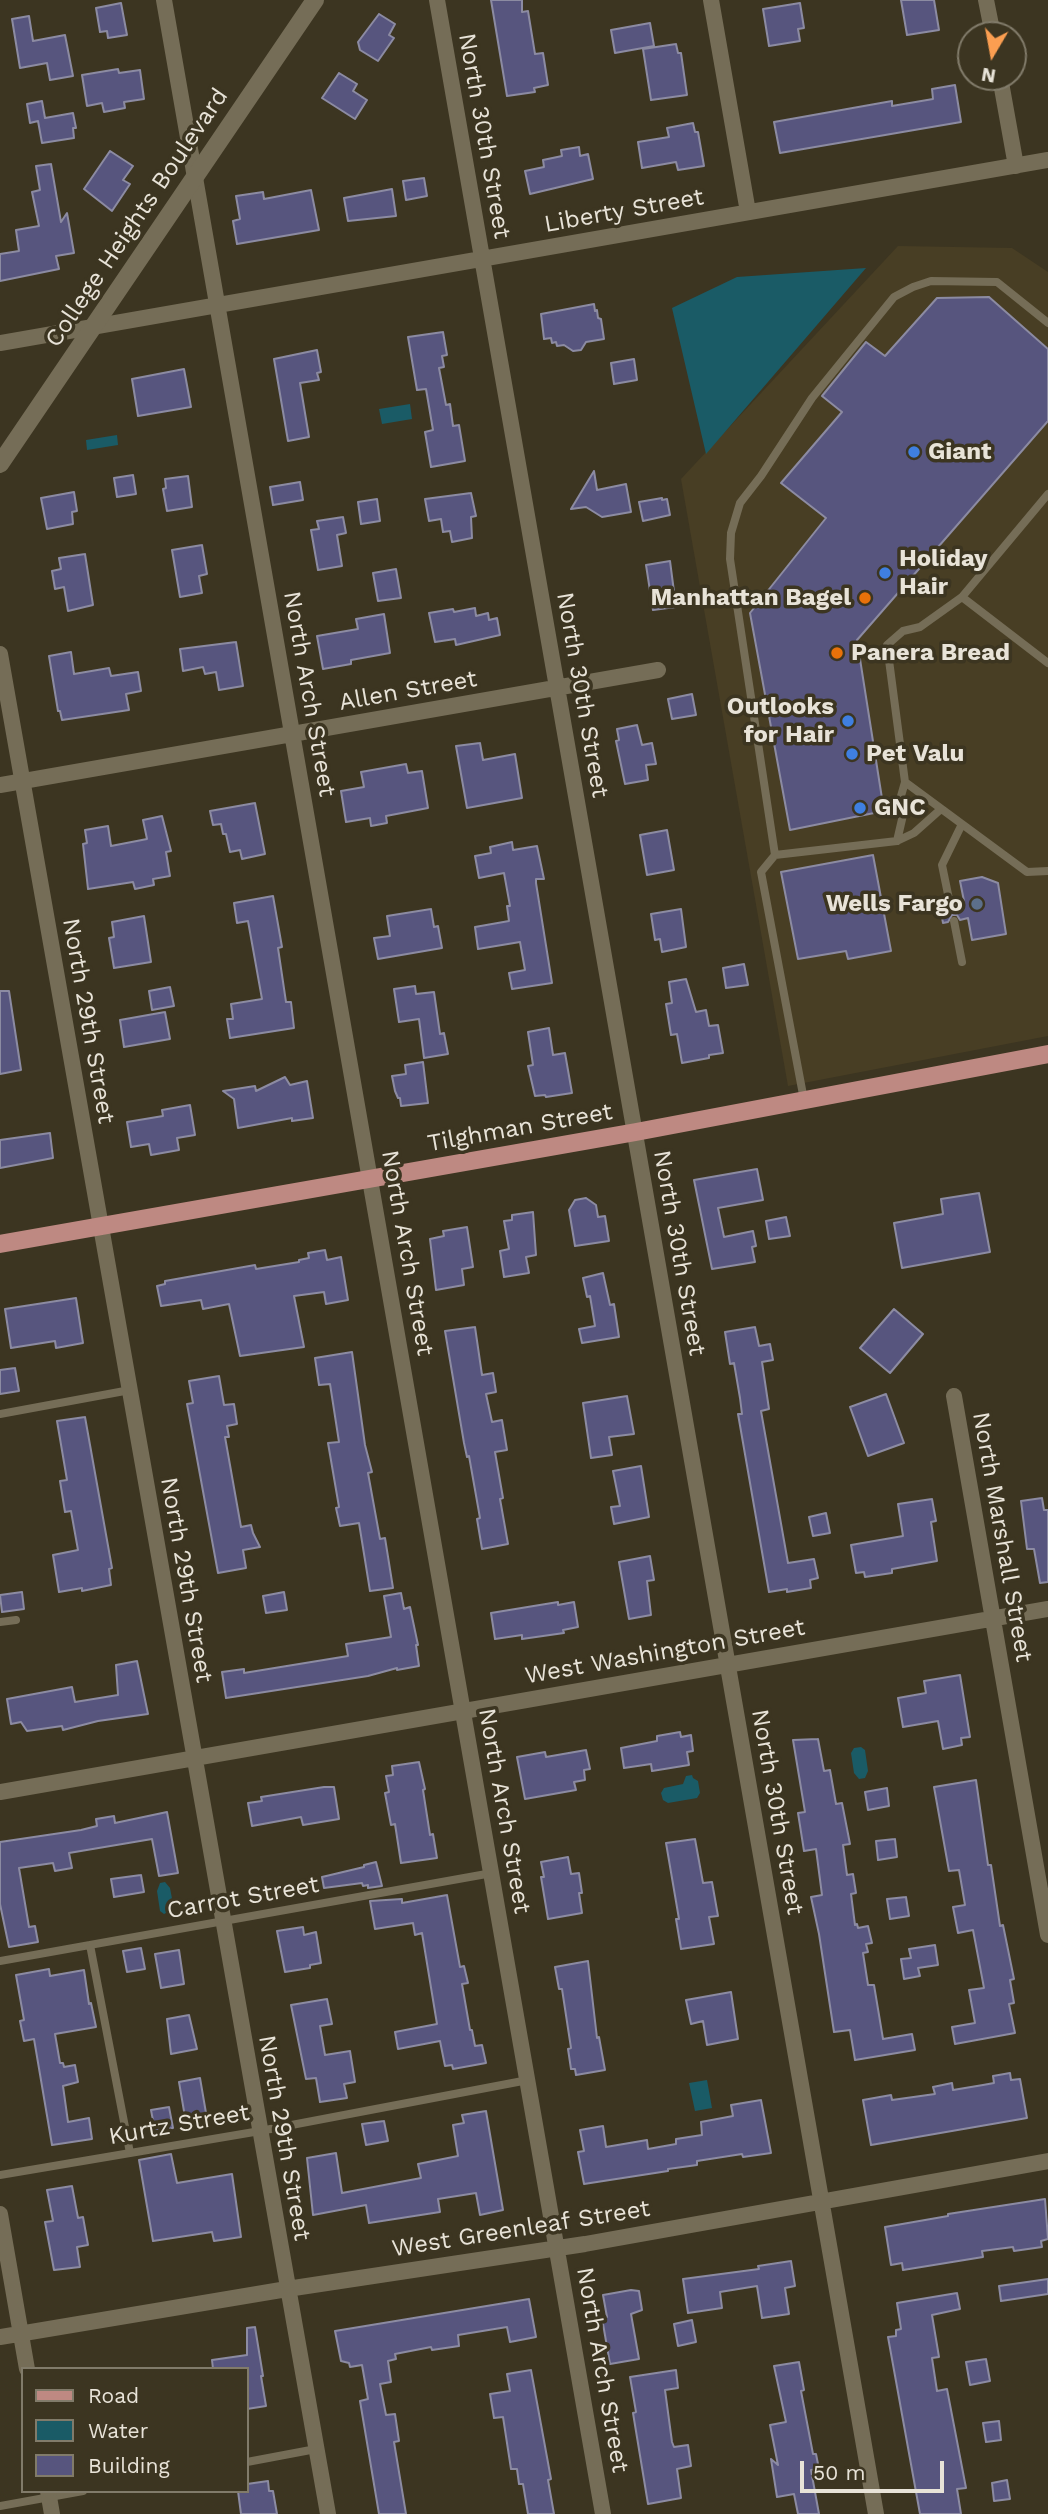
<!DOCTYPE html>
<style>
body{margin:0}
#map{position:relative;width:1048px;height:2514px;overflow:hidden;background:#3c3521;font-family:"Work Sans",sans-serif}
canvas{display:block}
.legend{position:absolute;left:21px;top:2367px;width:228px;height:126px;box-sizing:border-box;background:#3c3521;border:2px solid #817b6a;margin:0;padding:9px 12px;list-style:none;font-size:21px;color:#e8e3d8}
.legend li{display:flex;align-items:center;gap:14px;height:35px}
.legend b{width:35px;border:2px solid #817b6a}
.north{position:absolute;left:957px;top:21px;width:70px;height:70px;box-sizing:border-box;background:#3c3521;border:2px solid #817b6a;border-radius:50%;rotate:190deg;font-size:19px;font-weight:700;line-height:28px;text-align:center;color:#e8e3d8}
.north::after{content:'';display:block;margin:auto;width:24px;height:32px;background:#fb9e51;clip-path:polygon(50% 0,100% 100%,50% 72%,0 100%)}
.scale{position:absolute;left:800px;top:2461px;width:144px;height:32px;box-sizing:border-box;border:4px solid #e8e3d8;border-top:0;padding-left:9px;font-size:21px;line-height:24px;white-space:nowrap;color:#e8e3d8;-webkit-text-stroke:5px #3c3521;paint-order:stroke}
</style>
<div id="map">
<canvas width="1048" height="2514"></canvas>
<ul class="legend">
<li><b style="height:9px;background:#be8982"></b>Road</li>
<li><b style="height:19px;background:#1a5b66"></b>Water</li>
<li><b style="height:19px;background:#57557e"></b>Building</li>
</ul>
<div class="north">N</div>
<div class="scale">50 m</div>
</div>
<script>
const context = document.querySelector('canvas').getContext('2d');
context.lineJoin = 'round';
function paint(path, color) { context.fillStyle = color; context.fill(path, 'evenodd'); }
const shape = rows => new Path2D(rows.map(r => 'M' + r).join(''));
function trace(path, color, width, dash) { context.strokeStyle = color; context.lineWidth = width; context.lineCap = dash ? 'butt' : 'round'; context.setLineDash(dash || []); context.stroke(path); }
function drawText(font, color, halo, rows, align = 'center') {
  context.font = font + ' "Work Sans",sans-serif'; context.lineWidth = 7; context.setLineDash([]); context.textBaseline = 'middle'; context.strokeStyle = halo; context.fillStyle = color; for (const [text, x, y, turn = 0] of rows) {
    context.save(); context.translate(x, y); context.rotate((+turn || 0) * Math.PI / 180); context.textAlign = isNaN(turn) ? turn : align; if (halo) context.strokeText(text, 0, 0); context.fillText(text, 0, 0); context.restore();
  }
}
const built = shape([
 [898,246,1012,248,1048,272,1048,1036,788,1086,681,479]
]);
const water = shape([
 [866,268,706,454,672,308,737,277],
 [410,404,412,419,382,424,379,409],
 [117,435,118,445,87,450,86,440],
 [861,1747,865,1750,868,1771,865,1778,859,1779,854,1773,851,1753,854,1748],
 [692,1775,693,1778,698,1781,700,1793,697,1798,668,1803,663,1800,661,1793,664,1788,683,1784,686,1776],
 [165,1882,170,1888,174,1909,164,1914,160,1911,157,1891,160,1883],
 [707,2080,712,2108,695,2111,689,2083]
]);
const building = shape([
 [491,0,522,0,522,12,528,11,535,54,543,53,548,85,534,88,535,92,507,96,491,0],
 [901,0,934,0,939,30,907,35,901,0],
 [121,3,127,35,108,38,107,31,100,32,96,8,121,3],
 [800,3,804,28,798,29,800,41,769,46,763,9,800,3],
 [379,14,395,24,389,35,394,38,378,61,360,50,358,42,379,14],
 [29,16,33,41,65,35,73,76,50,80,47,63,20,68,12,19,29,16],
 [650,23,654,46,615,53,611,30,650,23],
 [676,44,678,53,681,53,687,95,651,100,643,49,676,44],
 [118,69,119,73,140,70,144,99,124,102,125,108,104,112,102,103,87,106,82,75,118,69],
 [339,73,357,84,353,91,367,100,355,119,322,98,339,73],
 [955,85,961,122,780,153,774,122,892,101,892,106,933,99,932,89,955,85],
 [42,101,45,118,73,113,76,128,73,128,74,138,42,143,38,121,30,123,27,104,42,101],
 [693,123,695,132,698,132,704,166,678,170,676,162,642,168,638,142,669,137,667,128,693,123],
 [579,147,580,156,588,154,593,179,530,194,525,171,544,167,543,160,562,156,561,150,579,147],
 [110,151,133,166,123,180,130,184,112,211,84,189,110,151],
 [51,164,61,222,67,213,74,253,56,256,59,269,0,281,0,254,19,251,16,230,39,226,32,192,40,190,36,166,51,164],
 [424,178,427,196,406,200,403,181,424,178],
 [392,189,396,216,348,221,344,198,392,189],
 [311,190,319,230,237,244,233,221,240,219,236,196,263,192,264,199,311,190],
 [989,297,1048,349,1048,421,857,640,884,811,790,830,750,613,826,518,781,483,842,412,822,396,866,342,885,356,937,298,989,297],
 [594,304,595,311,597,310,598,318,601,319,604,339,586,342,581,350,573,351,564,345,557,346,556,342,552,343,551,338,544,339,541,314,594,304],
 [443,332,447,355,442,356,444,367,439,368,446,405,450,404,453,426,459,425,465,461,431,467,425,432,433,430,426,389,417,390,408,337,443,332],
 [317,350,321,372,317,373,319,380,300,383,309,437,288,441,274,359,317,350],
 [634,359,637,380,614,384,611,363,634,359],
 [184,369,191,407,138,416,132,379,184,369],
 [594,471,597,490,626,484,631,512,602,517,586,507,571,509,594,471],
 [133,475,136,494,117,497,114,478,133,475],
 [188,476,192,507,167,511,163,489,166,488,165,479,188,476],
 [300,482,303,500,273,505,270,487,300,482],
 [74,492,77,511,72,512,73,524,47,529,41,498,74,492],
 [471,493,476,516,471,517,472,538,452,542,450,531,443,532,441,519,429,521,425,499,471,493],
 [662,498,662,500,667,499,670,515,643,521,639,502,662,498],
 [377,499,380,521,361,524,358,502,377,499],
 [343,517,346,533,337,535,342,566,318,570,311,530,319,529,317,521,343,517],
 [202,545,207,574,199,576,202,593,180,597,172,550,202,545],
 [85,554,93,605,68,611,64,587,55,589,52,571,61,569,59,558,85,554],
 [670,561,676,607,653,610,646,565,670,561],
 [396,569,401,598,378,601,373,573,396,569],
 [475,608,476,616,488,613,489,620,497,618,500,635,456,645,455,639,435,642,429,613,453,609,454,612,475,608],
 [384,614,390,653,351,660,351,664,323,669,317,636,358,629,356,619,384,614],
 [236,642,243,686,219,690,216,672,205,674,203,667,183,671,180,649,236,642],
 [71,652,74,674,109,668,111,676,138,672,141,691,126,694,129,710,62,720,60,711,58,711,49,656,71,652],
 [692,694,696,715,672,719,668,699,692,694],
 [637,725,642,745,652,743,656,764,646,765,648,780,625,784,616,741,619,740,617,729,637,725],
 [480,743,483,760,515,754,522,798,467,808,456,746,480,743],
 [406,764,408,773,422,771,428,808,386,816,387,823,371,826,370,818,346,822,341,791,364,787,361,772,406,764],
 [255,803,265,854,242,859,240,850,230,852,226,834,223,834,221,824,213,825,210,811,255,803],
 [162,816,171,851,166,852,170,876,153,879,154,885,135,889,133,882,88,889,83,844,87,843,85,830,108,826,111,846,147,839,143,820,162,816],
 [667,830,674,870,647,875,640,835,667,830],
 [512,842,513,850,537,846,544,879,536,879,536,883,552,983,512,989,509,973,525,970,520,942,478,949,475,927,509,921,507,906,510,906,504,873,479,878,475,856,491,853,490,847,512,842],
 [873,855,891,951,848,959,846,951,798,959,781,872,873,855],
 [982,877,998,883,1006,934,972,940,968,918,960,920,957,915,952,915,948,922,943,923,940,907,954,909,956,903,964,901,960,881,982,877],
 [273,896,282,947,278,948,286,1002,291,1002,294,1028,230,1038,227,1019,233,1019,231,1004,262,999,248,921,237,923,234,903,273,896],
 [431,909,434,927,438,926,442,948,378,959,374,938,390,936,387,916,431,909],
 [681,909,686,947,662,952,660,939,655,940,651,914,681,909],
 [144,916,151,962,114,968,109,938,114,937,112,922,144,916],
 [744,964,748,985,726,988,723,968,744,964],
 [686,979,696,1012,706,1010,709,1026,718,1025,723,1053,709,1055,709,1058,682,1063,677,1034,671,1035,666,1004,672,1003,669,982,686,979],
 [415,986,416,994,434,992,440,1034,444,1033,448,1054,424,1058,419,1019,399,1022,394,989,415,986],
 [170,987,174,1006,152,1010,149,991,170,987],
 [0,991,9,991,21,1070,0,1074,0,991],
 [165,1012,170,1039,124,1047,120,1020,165,1012],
 [549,1028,553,1055,565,1053,572,1093,546,1097,545,1095,535,1096,528,1066,533,1065,528,1032,549,1028],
 [423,1062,428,1103,401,1106,400,1098,398,1098,395,1091,392,1076,406,1074,405,1065,423,1062],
 [285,1077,290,1085,307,1081,313,1118,292,1121,292,1118,238,1128,234,1099,223,1091,255,1086,256,1091,285,1077],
 [190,1105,195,1135,177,1138,179,1150,151,1155,149,1144,131,1147,127,1122,163,1116,162,1110,190,1105],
 [50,1133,53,1158,0,1168,0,1140,50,1133],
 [757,1169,763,1200,718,1208,724,1237,753,1231,756,1246,752,1247,755,1262,712,1269,694,1180,757,1169],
 [979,1193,990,1252,902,1268,894,1223,943,1214,941,1199,979,1193],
 [586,1198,596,1205,598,1217,605,1216,609,1241,575,1246,569,1210,575,1200,586,1198],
 [533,1212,536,1255,526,1257,529,1273,504,1277,500,1251,509,1249,504,1221,512,1220,512,1215,533,1212],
 [786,1217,790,1236,769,1239,766,1221,786,1217],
 [467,1227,473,1267,462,1269,464,1285,436,1290,430,1239,444,1236,443,1231,467,1227],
 [325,1250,327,1260,341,1257,348,1300,326,1304,324,1292,294,1296,304,1347,240,1356,229,1304,203,1309,201,1300,161,1306,157,1286,165,1284,165,1281,255,1265,256,1269,299,1262,299,1260,309,1258,308,1253,325,1250],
 [603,1273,610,1305,614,1304,619,1337,582,1343,579,1329,595,1326,590,1296,587,1297,583,1278,603,1273],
 [76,1298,83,1343,56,1348,55,1341,11,1348,5,1309,76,1298],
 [894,1309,923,1334,890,1373,860,1348,894,1309],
 [475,1327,482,1375,493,1373,496,1392,486,1394,492,1422,502,1420,507,1450,495,1452,503,1498,500,1499,508,1544,482,1549,477,1519,480,1518,469,1456,467,1457,464,1443,445,1331,475,1327],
 [755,1327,759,1346,770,1344,773,1360,762,1362,769,1409,761,1411,788,1563,814,1559,818,1578,810,1580,811,1588,787,1592,787,1589,769,1592,738,1414,742,1414,740,1398,734,1363,730,1364,725,1332,755,1327],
 [352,1352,365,1445,372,1472,368,1473,380,1539,385,1538,393,1588,370,1591,359,1523,340,1526,336,1508,339,1507,328,1443,339,1442,330,1384,319,1385,315,1358,352,1352],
 [15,1368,19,1391,0,1394,0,1370,15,1368],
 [219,1376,224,1405,234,1404,237,1424,227,1426,229,1437,225,1437,241,1527,251,1525,253,1533,260,1547,243,1550,246,1568,218,1573,187,1404,193,1403,189,1381,219,1376],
 [886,1394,904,1443,868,1456,850,1407,886,1394],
 [627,1396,634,1434,609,1437,612,1455,591,1458,583,1403,627,1396],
 [85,1417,112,1568,109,1569,111,1585,82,1591,82,1588,59,1592,53,1555,78,1550,71,1511,65,1512,60,1481,67,1480,57,1421,85,1417],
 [641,1466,649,1517,614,1524,611,1507,620,1506,613,1471,641,1466],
 [1042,1498,1044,1510,1048,1510,1048,1582,1040,1583,1034,1549,1027,1549,1021,1501,1042,1498],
 [932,1499,936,1521,931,1522,937,1561,892,1569,892,1573,865,1577,864,1572,856,1573,851,1545,903,1536,898,1504,932,1499],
 [826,1513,830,1533,813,1536,809,1517,826,1513],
 [650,1556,654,1580,647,1581,651,1615,629,1619,619,1562,650,1556],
 [22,1592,24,1609,2,1612,0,1595,22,1592],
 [284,1592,287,1610,266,1613,263,1596,284,1592],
 [401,1593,404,1609,410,1607,418,1645,416,1645,419,1666,397,1670,397,1668,368,1676,226,1698,222,1672,244,1669,244,1673,348,1656,346,1644,391,1637,384,1596,401,1593],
 [558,1602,558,1605,574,1602,578,1627,563,1630,564,1633,522,1639,522,1635,495,1639,491,1613,558,1602],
 [137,1661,148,1714,98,1721,63,1730,62,1726,27,1731,21,1722,11,1724,7,1699,72,1687,75,1702,118,1695,116,1665,137,1661],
 [960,1675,970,1737,961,1738,962,1745,943,1749,938,1721,903,1727,898,1698,926,1693,924,1681,960,1675],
 [680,1732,681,1737,691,1735,693,1751,687,1752,689,1765,652,1771,651,1764,624,1768,621,1748,657,1741,657,1736,680,1732],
 [818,1739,824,1771,830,1770,836,1804,842,1803,850,1844,843,1845,847,1875,853,1874,856,1893,851,1894,855,1925,857,1924,858,1928,868,1926,872,1943,866,1944,868,1952,863,1953,868,1985,874,1985,883,2039,912,2034,915,2050,855,2060,850,2030,834,2032,819,1934,811,1897,822,1895,816,1849,804,1851,798,1813,805,1812,793,1740,818,1739],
 [586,1750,590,1769,584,1770,585,1780,574,1782,576,1790,525,1799,517,1757,545,1752,546,1757,586,1750],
 [419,1762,425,1789,423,1790,430,1835,433,1834,437,1858,401,1863,395,1824,391,1825,385,1793,389,1792,386,1776,393,1775,392,1766,419,1762],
 [976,1780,988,1865,991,1865,1000,1926,1003,1925,1014,1979,1010,1980,1014,2003,1009,2004,1015,2033,955,2044,952,2027,975,2023,969,1990,984,1988,973,1930,958,1933,953,1907,965,1905,959,1870,949,1871,934,1787,976,1780],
 [324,1787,334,1787,339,1819,303,1825,301,1817,252,1826,248,1803,262,1801,261,1797,324,1787],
 [887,1788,889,1806,868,1810,865,1792,887,1788],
 [167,1812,178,1873,159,1876,152,1839,69,1853,72,1868,55,1871,53,1863,19,1868,29,1927,35,1926,38,1942,9,1947,0,1904,0,1842,81,1830,97,1826,96,1819,114,1816,115,1823,167,1812],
 [695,1839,703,1883,712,1882,718,1916,709,1917,714,1944,681,1949,676,1919,679,1919,666,1843,695,1839],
 [895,1839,897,1857,878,1860,876,1841,895,1839],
 [568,1857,571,1874,579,1873,582,1893,579,1893,582,1913,548,1919,541,1877,544,1877,541,1862,568,1857],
 [376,1862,382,1886,368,1888,368,1885,363,1886,362,1883,324,1888,322,1877,364,1867,364,1865,376,1862],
 [141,1875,144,1892,114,1897,111,1879,141,1875],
 [447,1895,460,1967,464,1966,468,1983,462,1984,470,2030,472,2030,475,2046,482,2045,486,2063,453,2069,452,2065,445,2066,440,2041,398,2049,395,2032,437,2024,422,1933,415,1935,413,1923,375,1929,370,1901,402,1899,402,1903,447,1895],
 [906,1897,909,1916,890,1919,887,1899,906,1897],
 [303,1927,304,1935,316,1932,321,1963,310,1965,310,1968,285,1972,277,1931,303,1927],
 [935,1945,938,1965,918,1968,920,1976,904,1979,901,1959,911,1958,909,1949,935,1945],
 [141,1948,145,1969,127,1972,123,1951,141,1948],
 [179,1950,184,1984,161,1988,155,1954,179,1950],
 [588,1961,597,2038,599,2037,605,2070,576,2075,575,2069,571,2069,568,2049,571,2048,562,1989,559,1989,555,1967,588,1961],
 [49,1969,50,1976,84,1970,89,2004,91,2003,96,2027,55,2034,60,2063,63,2063,64,2067,75,2065,78,2082,63,2086,68,2122,89,2118,92,2139,52,2145,34,2039,24,2041,20,2021,24,2020,16,1975,49,1969],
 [731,1992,738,2039,707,2045,703,2021,691,2024,686,2000,731,1992],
 [327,1999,332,2024,320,2026,325,2055,350,2051,355,2082,344,2084,347,2098,320,2102,316,2078,306,2079,291,2005,327,1999],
 [189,2015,197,2049,171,2054,167,2019,189,2015],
 [1010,2073,1011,2080,1020,2079,1027,2118,871,2145,863,2100,891,2095,892,2100,935,2094,933,2087,952,2083,953,2090,983,2085,994,2083,993,2076,1010,2073],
 [200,2078,206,2113,185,2117,179,2082,200,2078],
 [761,2100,771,2153,743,2157,742,2154,697,2161,697,2165,668,2169,668,2171,584,2184,578,2152,584,2151,580,2130,603,2126,606,2147,647,2140,648,2149,676,2144,676,2139,702,2135,701,2122,733,2116,731,2105,761,2100],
 [169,2107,173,2128,155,2131,151,2110,169,2107],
 [486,2111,503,2210,480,2215,476,2193,438,2199,440,2212,369,2223,366,2205,313,2215,307,2158,336,2153,342,2193,421,2178,418,2164,458,2156,453,2125,464,2123,462,2115,486,2111],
 [384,2121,388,2141,366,2145,362,2124,384,2121],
 [171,2154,177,2183,232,2174,241,2237,214,2241,212,2232,153,2241,139,2160,171,2154],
 [72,2186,78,2218,83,2217,88,2245,77,2247,80,2267,54,2270,45,2222,53,2221,47,2190,72,2186],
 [1045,2199,1048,2239,1041,2241,1042,2247,1014,2251,1013,2247,982,2251,983,2257,903,2270,902,2263,891,2265,885,2227,948,2216,948,2214,1045,2199],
 [791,2261,795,2286,785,2288,789,2314,762,2318,757,2286,720,2292,722,2308,688,2313,683,2279,759,2269,758,2266,791,2261],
 [1048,2279,1048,2294,1001,2301,999,2286,1048,2279],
 [631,2290,639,2291,642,2310,631,2314,639,2359,610,2364,602,2318,607,2317,603,2295,631,2290],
 [957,2293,960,2309,932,2315,939,2357,932,2358,937,2391,947,2389,966,2488,957,2489,961,2514,920,2514,888,2337,896,2336,896,2330,901,2329,897,2303,957,2293],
 [529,2299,536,2337,510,2342,507,2327,458,2335,459,2346,432,2350,431,2347,395,2354,396,2359,388,2361,391,2382,380,2384,386,2415,395,2414,399,2441,394,2442,406,2514,379,2514,360,2401,368,2399,362,2365,350,2367,349,2363,341,2361,335,2331,529,2299],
 [692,2320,696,2342,678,2346,674,2324,692,2320],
 [255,2327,263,2376,261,2376,266,2406,247,2409,247,2369,213,2369,212,2360,247,2355,247,2328,255,2327],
 [986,2359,990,2381,970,2385,966,2362,986,2359],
 [799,2362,804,2390,801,2391,813,2454,816,2454,819,2469,811,2470,819,2514,798,2514,794,2494,777,2497,771,2459,778,2465,770,2425,786,2422,774,2366,799,2362],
 [531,2370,551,2479,548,2480,554,2514,528,2514,523,2484,519,2484,517,2469,511,2469,503,2417,494,2418,490,2394,510,2391,507,2374,531,2370],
 [676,2370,678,2388,665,2390,672,2442,674,2447,688,2445,691,2466,677,2469,681,2498,648,2504,633,2413,636,2412,630,2377,676,2370],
 [999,2421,1001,2440,986,2442,983,2423,999,2421],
 [1007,2480,1010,2499,994,2501,992,2483,1007,2480],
 [268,2481,269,2491,273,2491,277,2514,241,2514,238,2491,247,2491,247,2484,268,2481]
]);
const service = shape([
 [1048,494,962,597,920,627,903,631,887,645,905,782,1027,872,1048,871],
 [962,597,1048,663],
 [897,841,903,815,901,796,905,782],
 [775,855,730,559,731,533,740,503,761,476,812,398,894,297,913,287,931,281,997,282,1048,323],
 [950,904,942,865,962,824],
 [954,921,962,962],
 [804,1100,761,872,775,855,897,841,914,833,941,809],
 [0,1414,130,1390],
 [0,1622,16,1620],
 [90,1945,130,2153],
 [0,1961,492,1873],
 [0,2175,260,2131,528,2080],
 [247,2462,316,2449],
 [0,2506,83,2491]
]);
const minor = shape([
 [164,0,603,2514],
 [437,0,876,2514],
 [711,0,748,212],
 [986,0,993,35],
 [1000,77,1016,166],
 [0,343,1048,160],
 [0,654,328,2514],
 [0,785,658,670],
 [954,1396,1048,1935],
 [0,1792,1048,1609],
 [0,2214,27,2369],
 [0,2337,287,2289,585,2244,1048,2161],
 [48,2491,52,2514]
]);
const tertiary = shape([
 [0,464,315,0]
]);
const primary = shape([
 [0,1244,636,1132,1048,1054]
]);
const markers = [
 [914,452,7,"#3f7fe0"],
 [885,573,7,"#3f7fe0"],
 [865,598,7,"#e8710a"],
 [837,653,7,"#e8710a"],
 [848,721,7,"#3f7fe0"],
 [852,754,7,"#3f7fe0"],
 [860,808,7,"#3f7fe0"],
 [977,904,7,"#5c6f8a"]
];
const streetNames = [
 ["North 30th Street",484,136,80],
 ["Liberty Street",624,211,-10],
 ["College Heights Boulevard",137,218,-56],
 ["Allen Street",408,691,-10],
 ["North Arch Street",309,694,80],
 ["North 30th Street",582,695,80],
 ["North 29th Street",88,1021,80],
 ["Tilghman Street",520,1128,-10],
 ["North Arch Street",407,1253,80],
 ["North 30th Street",679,1253,80],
 ["North Marshall Street",1002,1537,80],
 ["North 29th Street",186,1580,80],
 ["West Washington Street",665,1652,-10],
 ["North Arch Street",504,1811,80],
 ["North 30th Street",777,1812,80],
 ["Carrot Street",243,1898,-10],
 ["Kurtz Street",179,2125,-10],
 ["North 29th Street",284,2138,80],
 ["West Greenleaf Street",521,2229,-9],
 ["North Arch Street",602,2370,80]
];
const poiNames = [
 ["Giant",928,452],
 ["Holiday",899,559],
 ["Hair",899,587],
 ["Manhattan Bagel",851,598,"right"],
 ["Panera Bread",851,653],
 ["Outlooks",834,707,"right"],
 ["for Hair",834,735,"right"],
 ["Pet Valu",866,754],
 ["GNC",874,808],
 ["Wells Fargo",963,904,"right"]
];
paint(built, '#483e24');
paint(water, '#1a5b66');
paint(building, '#57557e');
trace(building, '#8c8ba2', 2);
trace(service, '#756d57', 8);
trace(minor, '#756d57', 16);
trace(tertiary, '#756d57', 18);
trace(primary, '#be8982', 18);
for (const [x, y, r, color] of markers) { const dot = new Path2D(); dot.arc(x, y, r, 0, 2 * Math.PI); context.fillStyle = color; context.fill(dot); trace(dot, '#3c3521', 2.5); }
drawText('24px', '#e8e3d8', '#3c3521', streetNames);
drawText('bold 24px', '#e8e3d8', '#3c3521', poiNames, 'left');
</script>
